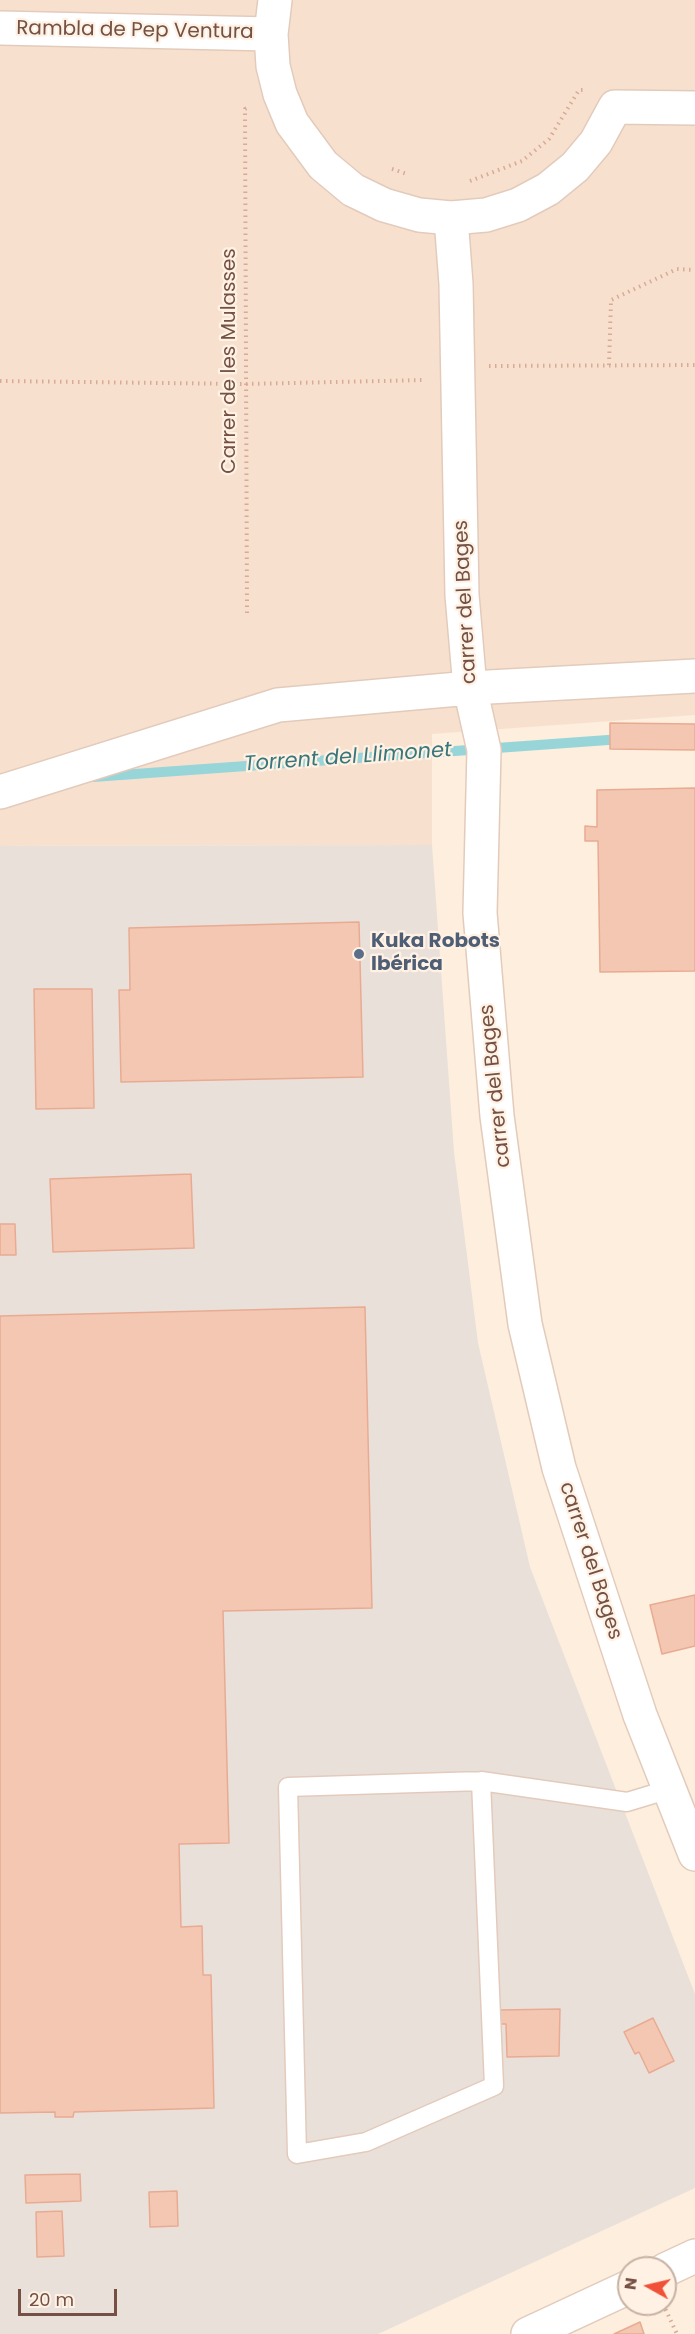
<!DOCTYPE html>
<meta charset="utf-8">
<style>
body{margin:0}
#map{position:relative;width:695px;height:2334px;overflow:hidden;background:#fdeedd;font-family:Poppins,sans-serif}
canvas{display:block}
.north{position:absolute;left:617px;top:2256px;width:60px;height:60px;box-sizing:border-box;background:#fff2e4;border:2px solid #c7b2a4;border-radius:50%;rotate:278deg;font-size:16px;font-weight:700;line-height:24px;text-align:center;color:#745144}
.north::after{content:'';display:block;margin:auto;width:21px;height:27px;background:#f05239;clip-path:polygon(50% 0,100% 100%,50% 72%,0 100%)}
.scale{position:absolute;left:18px;top:2289px;width:99px;height:27px;box-sizing:border-box;border:3px solid #745144;border-top:0;padding-left:8px;font-size:18px;line-height:21px;white-space:nowrap;color:#745144;-webkit-text-stroke:4px #fff2e4;paint-order:stroke}
</style>
<div id="map">
<canvas width="695" height="2334"></canvas>
<div class="north">N</div>
<div class="scale">20 m</div>
</div>
<script>
const context = document.querySelector('canvas').getContext('2d');
context.lineJoin = 'round';
function paint(path, color) { context.fillStyle = color; context.fill(path, 'evenodd'); }
const shape = rows => new Path2D(rows.map(r => 'M' + r).join(''));
function trace(path, color, width, dash) { context.strokeStyle = color; context.lineWidth = width; context.lineCap = dash ? 'butt' : 'round'; context.setLineDash(dash || []); context.stroke(path); }
function drawText(font, color, halo, rows, align = 'center') {
  context.font = font + ' Poppins,sans-serif'; context.lineWidth = 4.5; context.setLineDash([]); context.textBaseline = 'middle'; context.strokeStyle = halo; context.fillStyle = color; for (const [text, x, y, turn = 0] of rows) {
    context.save(); context.translate(x, y); context.rotate((+turn || 0) * Math.PI / 180); context.textAlign = isNaN(turn) ? turn : align; if (halo) context.strokeText(text, 0, 0); context.fillText(text, 0, 0); context.restore();
  }
}
const residential = shape([
 [0,0,695,0,695,715,432,734,432,845,0,846]
]);
const industrial = shape([
 [432,845,454,1152,478,1343,530,1567,695,1994,695,2188,378,2334,0,2334,0,846]
]);
const stream = shape([
 [93,777,622,739]
]);
const building = shape([
 [610,723,695,724,695,750,610,749,610,723],
 [695,788,695,971,600,972,598,841,585,841,585,826,597,827,597,790,695,788],
 [359,922,363,1077,121,1082,119,990,130,990,129,928,359,922],
 [34,989,92,989,94,1108,36,1109,34,989],
 [191,1174,194,1248,53,1252,50,1179,191,1174],
 [0,1224,15,1224,16,1255,0,1255,0,1224],
 [365,1307,372,1608,223,1611,229,1843,179,1844,181,1927,202,1926,203,1975,211,1975,214,2108,74,2112,73,2117,55,2117,55,2112,0,2113,0,1316,365,1307],
 [695,1595,695,1646,662,1654,650,1605,695,1595],
 [560,2009,559,2056,507,2057,506,2024,500,2024,500,2010,560,2009],
 [653,2018,674,2061,649,2073,639,2052,635,2054,624,2032,653,2018],
 [80,2174,81,2201,26,2203,25,2175,80,2174],
 [177,2191,178,2226,150,2227,149,2192,177,2191],
 [62,2211,64,2256,37,2257,36,2212,62,2211],
 [640,2322,644,2334,614,2334,640,2322]
]);
const path = shape([
 [392,169,407,174],
 [470,181,522,161,549,139,579,90,587,90],
 [609,365,611,300,677,269,695,270],
 [489,366,695,365],
 [0,381,245,384,425,380],
 [247,613,245,109,249,107],
 [663,2304,677,2334]
]);
const lane = shape([
 [481,1781,494,2086,366,2142,297,2154,288,1787,481,1781,627,1802,670,1789]
]);
const street = shape([
 [275,0,271,34,273,66,280,94,292,123,323,165,353,190,384,205,419,215,451,218,486,215,518,205,548,189,575,167,596,142,615,107,695,108],
 [0,28,271,34],
 [451,218,456,284,462,595,470,688,484,750,480,913,497,1116,525,1324,559,1468,640,1715,695,1854],
 [0,792,278,705,470,688,695,676],
 [665,2270,695,2256],
 [528,2334,629,2287]
]);
const markers = [
 [359,954,6,"#5c6f8a"]
];
const streetNames = [
 ["Rambla de Pep Ventura",135,31,1],
 ["Carrer de les Mulasses",230,361,-90],
 ["carrer del Bages",466,602,-93],
 ["carrer del Bages",496,1086,-96],
 ["carrer del Bages",590,1561,72]
];
const serviceNames = [
 ["Kuka Robots",371,942],
 ["Ibérica",371,965]
];
const waterNames = [
 ["Torrent del Llimonet",348,758,-4]
];
paint(residential, '#f7e1ce');
paint(industrial, '#eae0da');
trace(stream, '#97d5d9', 10);
paint(building, '#f4c7b3');
trace(building, '#e8ab92', 1.5);
trace(lane, '#e3cbbc', 21);
trace(street, '#e3cbbc', 36);
trace(path, '#d8aa97', 4, [1.5, 4.5]);
trace(lane, '#fff', 18);
trace(street, '#fff', 33);
for (const [x, y, r, color] of markers) { const dot = new Path2D(); dot.arc(x, y, r, 0, 2 * Math.PI); context.fillStyle = color; context.fill(dot); trace(dot, '#fff2e4', 2); }
drawText('20px', '#745144', '#fff2e4', streetNames);
drawText('bold 20px', '#4e5e75', '#fff2e4', serviceNames, 'left');
drawText('italic 21px', '#38767b', '#fff2e4', waterNames);
</script>
